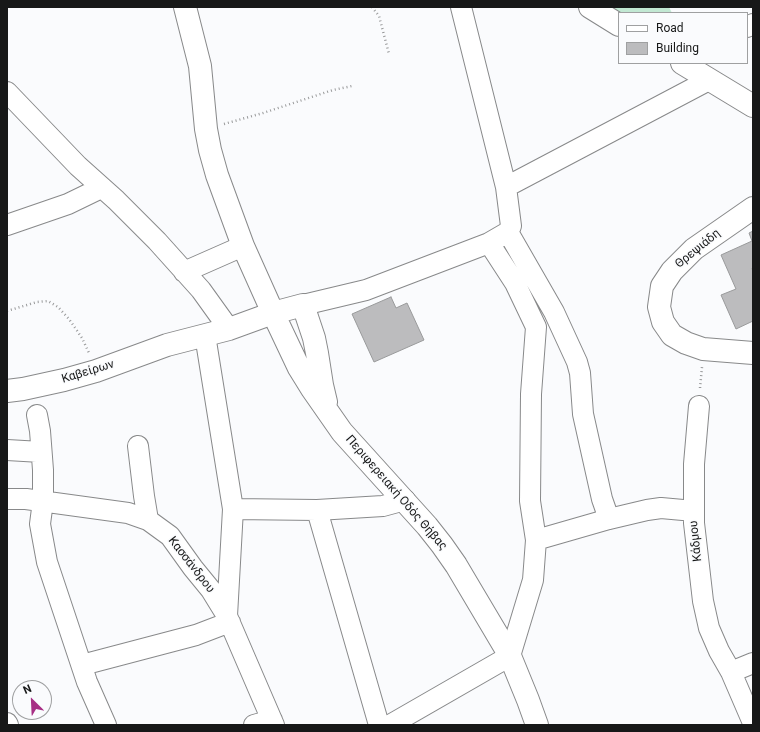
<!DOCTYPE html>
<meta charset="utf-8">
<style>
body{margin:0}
#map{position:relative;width:760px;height:732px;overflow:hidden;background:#fafbfd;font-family:Roboto,sans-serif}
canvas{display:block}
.frame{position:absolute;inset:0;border:8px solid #171818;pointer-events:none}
.legend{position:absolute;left:618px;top:12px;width:130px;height:52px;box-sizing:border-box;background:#fafbfd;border:1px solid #9fa0a1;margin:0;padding:5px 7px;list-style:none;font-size:12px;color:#171818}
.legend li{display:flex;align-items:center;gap:8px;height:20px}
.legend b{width:20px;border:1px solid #9fa0a1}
.north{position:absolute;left:12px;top:680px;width:40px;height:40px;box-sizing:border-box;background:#fafbfd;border:1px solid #9fa0a1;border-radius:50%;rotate:336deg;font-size:11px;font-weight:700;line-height:16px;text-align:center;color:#171818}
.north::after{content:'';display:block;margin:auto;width:14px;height:18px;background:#a72f85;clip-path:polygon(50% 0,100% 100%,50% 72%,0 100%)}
</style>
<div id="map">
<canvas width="760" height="732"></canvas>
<div class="frame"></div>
<ul class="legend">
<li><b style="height:5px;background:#fff"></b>Road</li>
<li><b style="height:11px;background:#bcbcbe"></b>Building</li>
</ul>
<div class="north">N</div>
</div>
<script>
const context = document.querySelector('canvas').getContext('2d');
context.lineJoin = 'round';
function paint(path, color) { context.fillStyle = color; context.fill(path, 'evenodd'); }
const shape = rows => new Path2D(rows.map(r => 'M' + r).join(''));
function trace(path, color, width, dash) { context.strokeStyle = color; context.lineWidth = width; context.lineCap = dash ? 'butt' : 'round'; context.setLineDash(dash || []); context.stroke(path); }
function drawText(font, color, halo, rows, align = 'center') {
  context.font = font + ' Roboto,sans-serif'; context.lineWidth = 3; context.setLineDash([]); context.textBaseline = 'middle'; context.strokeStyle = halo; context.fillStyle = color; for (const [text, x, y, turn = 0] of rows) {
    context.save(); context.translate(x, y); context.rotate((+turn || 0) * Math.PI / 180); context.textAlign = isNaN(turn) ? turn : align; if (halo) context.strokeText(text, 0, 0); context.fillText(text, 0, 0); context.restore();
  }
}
const green = shape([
 [599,7,669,7,672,13,619,13]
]);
const building = shape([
 [753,231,753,268,752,268,753,272,753,321,736,329,721,295,736,289,721,255,752,241,749,233,753,231],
 [391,297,396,308,407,303,424,340,374,362,352,314,391,297]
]);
const path = shape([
 [372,7,379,16,389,54],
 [224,124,263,113,333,90,352,86],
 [7,311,37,302,48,301,58,307,69,319,82,338,89,353],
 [700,388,702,367]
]);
const street = shape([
 [747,27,753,24],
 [7,92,78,166,116,200,157,241,201,290,229,329],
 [506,187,709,80],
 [7,225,68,204,101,188],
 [508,232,554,312,577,362,580,373,583,414,602,499,609,519],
 [184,272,243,246],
 [303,305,366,290,489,243,508,232,511,226,506,187,461,7],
 [205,335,233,509,227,616],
 [699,406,694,464,694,523,703,601,709,628,719,651,731,672,753,723],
 [37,415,40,431,43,470,43,501,40,524,47,562,87,682,106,725],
 [138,446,144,496,148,520],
 [7,450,41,452],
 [7,499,26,499,128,513,148,520,170,536,193,568,211,590,227,616,274,725],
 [233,509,317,510,383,506,405,500],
 [317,510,379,725],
 [536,540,609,519,647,510,661,508,694,511],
 [82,665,196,635,230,622],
 [731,672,753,663],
 [7,723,8,725],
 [254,725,272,720],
 [390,725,510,656,533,580,536,540,530,501,531,394,536,327,515,283,489,243]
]);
const secondary = shape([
 [185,7,200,66,206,129,210,150,217,175,243,246,273,313],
 [590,7,619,25],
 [682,63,753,106],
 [753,208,694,249,672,271,662,286,659,307,663,322,672,335,686,343,703,349,753,353]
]);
const primary = shape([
 [273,313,299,368,312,389,342,432,427,526,442,545,456,565,510,656,528,700,537,725],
 [7,391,23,389,64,380,96,371,167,345,229,329,273,313,303,305,314,338,317,353,322,385,326,402]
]);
const streetNames = [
 ["Θρεψιάδη",698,249,-39],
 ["Καβείρων",88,372,-17],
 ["Περιφερειακή Οδός Θήβας",396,493,49],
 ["Κάδμου",696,541,-96],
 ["Κασσάνδρου",191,565,52]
];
paint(green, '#c2e8d3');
paint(building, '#bcbcbe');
trace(building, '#999a9b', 1);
trace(street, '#88898a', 22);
trace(secondary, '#88898a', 24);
trace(primary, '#88898a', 24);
trace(path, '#98999a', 2.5, [1, 3]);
trace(street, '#fff', 20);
trace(secondary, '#fff', 22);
trace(primary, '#fff', 22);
drawText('12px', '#171818', '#fafbfd', streetNames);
</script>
